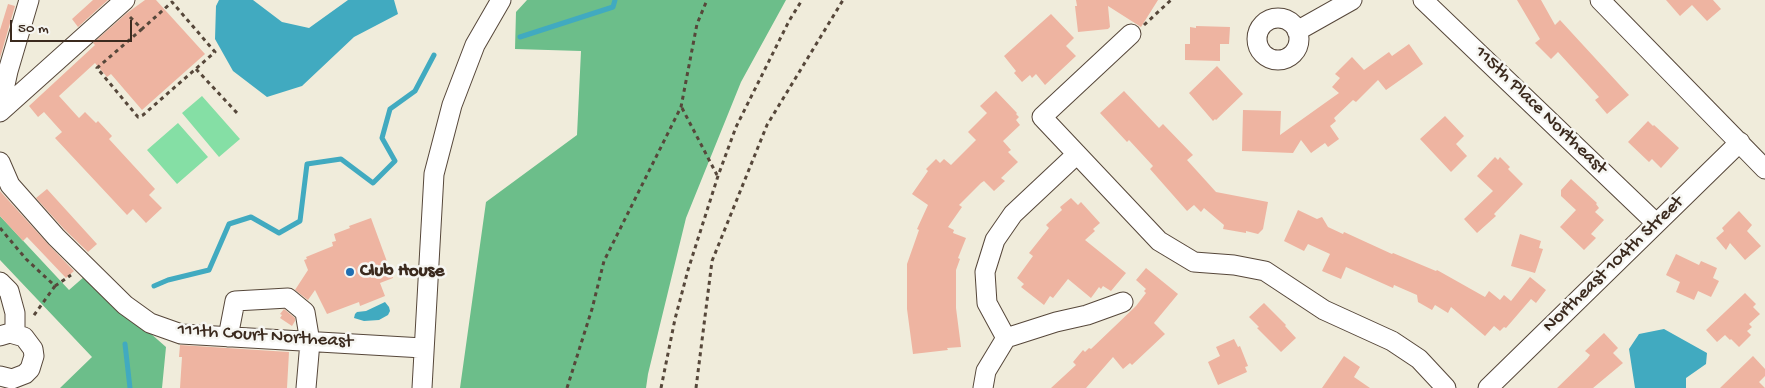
<!DOCTYPE html>
<style>
body{margin:0}
#map{position:relative;width:1765px;height:388px;overflow:hidden;background:#f0ecdb;font-family:"Gochi Hand",sans-serif}
canvas{display:block}
.scale{position:absolute;left:10px;top:20px;width:122px;height:22px;box-sizing:border-box;border:2px solid #3b2a1e;border-top:0;padding-left:6px;font-size:15px;line-height:18px;white-space:nowrap;color:#3b2a1e;-webkit-text-stroke:4px #f6f6f2;paint-order:stroke}
</style>
<div id="map">
<canvas width="1765" height="388"></canvas>
<div class="scale">50 m</div>
</div>
<script>
const context = document.querySelector('canvas').getContext('2d');
context.lineJoin = 'round';
function paint(path, color) { context.fillStyle = color; context.fill(path, 'evenodd'); }
const shape = rows => new Path2D(rows.map(r => 'M' + r).join(''));
function trace(path, color, width, dash) { context.strokeStyle = color; context.lineWidth = width; context.lineCap = dash ? 'butt' : 'round'; context.setLineDash(dash || []); context.stroke(path); }
function drawText(font, color, halo, rows, align = 'center') {
  context.font = font + ' "Gochi Hand",sans-serif'; context.lineWidth = 5; context.setLineDash([]); context.textBaseline = 'middle'; context.strokeStyle = halo; context.fillStyle = color; for (const [text, x, y, turn = 0] of rows) {
    context.save(); context.translate(x, y); context.rotate((+turn || 0) * Math.PI / 180); context.textAlign = isNaN(turn) ? turn : align; if (halo) context.strokeText(text, 0, 0); context.fillText(text, 0, 0); context.restore();
  }
}
const green = shape([
 [202,96,240,139,219,157,182,113],
 [178,123,208,157,177,184,147,150]
]);
const forest = shape([
 [527,0,786,0,741,82,686,218,648,374,646,388,460,388,486,202,577,135,581,51,515,49,516,12],
 [0,216,69,290,85,276,166,347,162,388,60,388,92,357,0,260]
]);
const water = shape([
 [219,0,253,0,282,22,309,28,348,0,394,0,398,14,354,37,302,86,267,97,233,71,215,39,216,6],
 [385,302,389,307,390,311,388,315,379,320,364,321,354,318,355,314,357,312,366,311],
 [1664,329,1707,353,1706,364,1686,378,1686,388,1635,388,1629,349,1639,334]
]);
const stream = shape([
 [520,37,613,7,615,0],
 [154,286,168,280,209,270,229,224,251,217,279,233,300,221,307,164,341,159,373,183,395,161,382,138,390,109,415,91,434,55],
 [125,344,130,388]
]);
const building = shape([
 [93,0,108,0,78,27,72,19],
 [145,0,156,0,205,54,142,110,111,74,107,77,95,63,59,96,79,118,85,112,96,123,98,121,112,136,109,139,155,189,149,195,162,208,146,223,133,209,127,215,55,138,62,132,44,112,38,117,29,106,95,45,93,43,127,13],
 [1076,0,1158,0,1141,27,1108,6,1110,27,1108,29,1078,32,1075,6,1077,6],
 [1517,0,1541,0,1555,25,1560,20,1629,95,1607,114,1595,100,1599,97,1558,52,1551,59,1535,43,1540,39],
 [1666,0,1713,0,1721,9,1707,21,1692,5,1680,16],
 [8,4,15,6,0,58,0,30],
 [1051,14,1074,38,1066,46,1076,56,1045,85,1036,74,1032,78,1030,75,1022,82,1014,73,1016,71,1004,56],
 [1196,26,1230,27,1229,44,1220,44,1220,61,1185,60,1185,44,1190,44,1190,27,1196,28],
 [1409,44,1423,64,1386,90,1378,80,1356,102,1353,100,1334,118,1336,121,1330,126,1339,139,1328,147,1325,143,1311,153,1301,140,1293,153,1242,151,1243,110,1281,111,1280,135,1339,93,1332,87,1340,78,1335,74,1352,57,1364,70,1389,52,1392,56],
 [1217,66,1243,94,1216,120,1215,119,1213,121,1189,93],
 [996,91,1017,113,1016,114,1019,117,1016,120,1020,125,1003,141,1011,150,1008,152,1018,162,1001,178,1005,181,994,191,984,181,981,183,959,205,962,207,948,227,954,230,953,233,966,238,958,258,960,259,956,270,956,308,961,347,947,348,948,350,913,354,907,309,907,264,919,230,917,229,928,205,912,194,928,171,926,169,936,159,940,163,944,159,951,165,976,140,968,132,987,113,980,106],
 [1124,91,1159,128,1163,124,1193,155,1187,160,1216,192,1268,202,1263,229,1258,234,1246,231,1246,233,1223,229,1224,225,1204,208,1201,212,1194,205,1187,211,1150,169,1153,166,1129,140,1127,142,1100,113],
 [1445,116,1464,136,1456,144,1467,156,1451,172,1420,139],
 [1648,121,1653,126,1654,125,1679,148,1661,168,1652,159,1649,162,1628,142],
 [1495,157,1498,160,1500,157,1510,167,1508,169,1523,184,1494,214,1496,216,1477,233,1464,219,1493,191,1477,176],
 [1571,179,1597,203,1596,204,1599,208,1595,212,1604,220,1591,234,1596,238,1584,250,1560,227,1576,210,1561,196,1561,190],
 [47,189,97,244,88,252,64,229,36,198],
 [0,191,48,244,74,271,66,278,27,237,23,241,0,216],
 [1071,198,1078,205,1081,202,1100,223,1093,229,1095,231,1085,240,1126,273,1111,291,1103,286,1101,289,1099,287,1091,298,1068,279,1053,298,1050,296,1044,305,1021,287,1024,284,1017,278,1033,256,1029,253,1049,228,1046,225,1062,210,1060,207],
 [1298,210,1317,219,1322,217,1328,227,1343,234,1344,232,1392,254,1393,253,1436,271,1437,270,1485,297,1489,291,1500,300,1504,295,1511,301,1530,277,1546,290,1536,303,1531,299,1506,328,1504,327,1500,331,1494,326,1485,336,1451,307,1448,313,1435,305,1432,310,1418,302,1417,295,1394,285,1393,288,1346,267,1341,279,1322,271,1330,254,1308,244,1304,251,1284,241],
 [1739,211,1752,225,1747,231,1761,246,1745,260,1730,243,1726,250,1716,238,1724,231,1722,228],
 [371,218,393,278,380,283,385,296,360,306,359,302,327,314,315,290,308,300,295,290,308,270,304,260,307,259,306,257,333,246,332,242,336,241,334,234,350,228,349,226],
 [1520,234,1541,241,1539,248,1543,249,1535,273,1511,266],
 [1676,254,1699,265,1701,261,1717,268,1713,278,1719,281,1711,297,1698,291,1694,300,1676,292,1680,282,1666,275],
 [1146,268,1178,294,1154,323,1165,334,1132,365,1130,363,1123,369,1113,357,1086,388,1051,388,1076,365,1073,362,1083,350,1085,352,1089,348,1091,349,1136,306,1146,293,1144,291,1146,289,1136,280],
 [1745,293,1756,304,1753,307,1760,314,1749,324,1752,327,1747,331,1751,335,1739,347,1731,339,1730,340,1725,335,1717,342,1706,330],
 [1264,303,1286,325,1285,326,1296,338,1281,352,1257,328,1259,327,1249,317],
 [284,309,295,318,295,321,292,326,280,318,282,315,280,314],
 [1604,333,1618,348,1613,353,1623,363,1593,388,1557,388,1587,359,1590,355,1585,351],
 [1234,339,1238,347,1240,346,1248,366,1245,367,1247,372,1218,385,1208,362,1220,356,1216,347],
 [180,345,289,352,287,388,180,388,182,357,179,357],
 [1344,356,1360,367,1354,377,1370,388,1322,388],
 [1753,356,1765,369,1765,376,1759,382,1765,388,1720,388]
]);
const path = shape([
 [130,17,142,29,172,2,215,52,143,115,138,117,97,68,142,29],
 [1144,25,1171,0],
 [196,69,238,114],
 [682,108,717,175],
 [0,228,26,259,55,286,32,318],
 [55,286,71,275],
 [567,388,592,309,604,261,681,107,697,24,707,0],
 [661,388,675,319,688,270,718,176,736,127,789,21,802,0],
 [696,388,712,261,767,125,843,0]
]);
const minor = shape([
 [1423,0,1656,223],
 [1600,0,1765,169],
 '1257 39a21 21 0 1 1 42 0a21 21 0 1 1-42 0Z',
 [1297,31,1352,0],
 [1131,34,1042,117,1159,241,1194,262,1234,265,1265,271,1324,310,1392,341,1419,359,1446,388],
 [0,108,8,71,29,0],
 [0,112,125,0],
 [0,162,10,185,56,237,125,305,150,323,181,334,423,348],
 [0,282,9,291,15,313,15,334],
 [0,336,10,333,24,337,33,349,34,356,30,369,25,374,12,379,0,376],
 [228,337,235,301,288,298,305,312,310,342,306,388],
 [1006,338,987,303,985,272,995,240,1013,214,1077,154],
 [422,388,434,174,452,105,475,45,501,0],
 [983,388,986,371,1006,338,1056,322,1087,315,1123,302],
 [1488,388,1740,142]
]);
const markers = [
 [350,272,5,"#1f6fb2"]
];
const streetNames = [
 ["115th Place Northeast",1540,111,44],
 ["Northeast 104th Street",1614,265,-44],
 ["111th Court Northeast",265,337,4]
];
const poiNames = [
 ["Club House",360,272]
];
paint(green, '#85dfa5');
paint(forest, '#6cbe8a');
paint(water, '#41aac0');
trace(stream, '#41aac0', 5);
paint(building, '#eeb4a1');
trace(minor, '#56473a', 21);
trace(path, '#56473a', 3, [4, 4]);
trace(minor, '#fff', 19);
for (const [x, y, r, color] of markers) { const dot = new Path2D(); dot.arc(x, y, r, 0, 2 * Math.PI); context.fillStyle = color; context.fill(dot); trace(dot, '#f6f6f2', 2); }
drawText('19px', '#3b2a1e', '#f6f6f2', streetNames);
drawText('bold 19px', '#3b2a1e', '#f6f6f2', poiNames, 'left');
</script>
